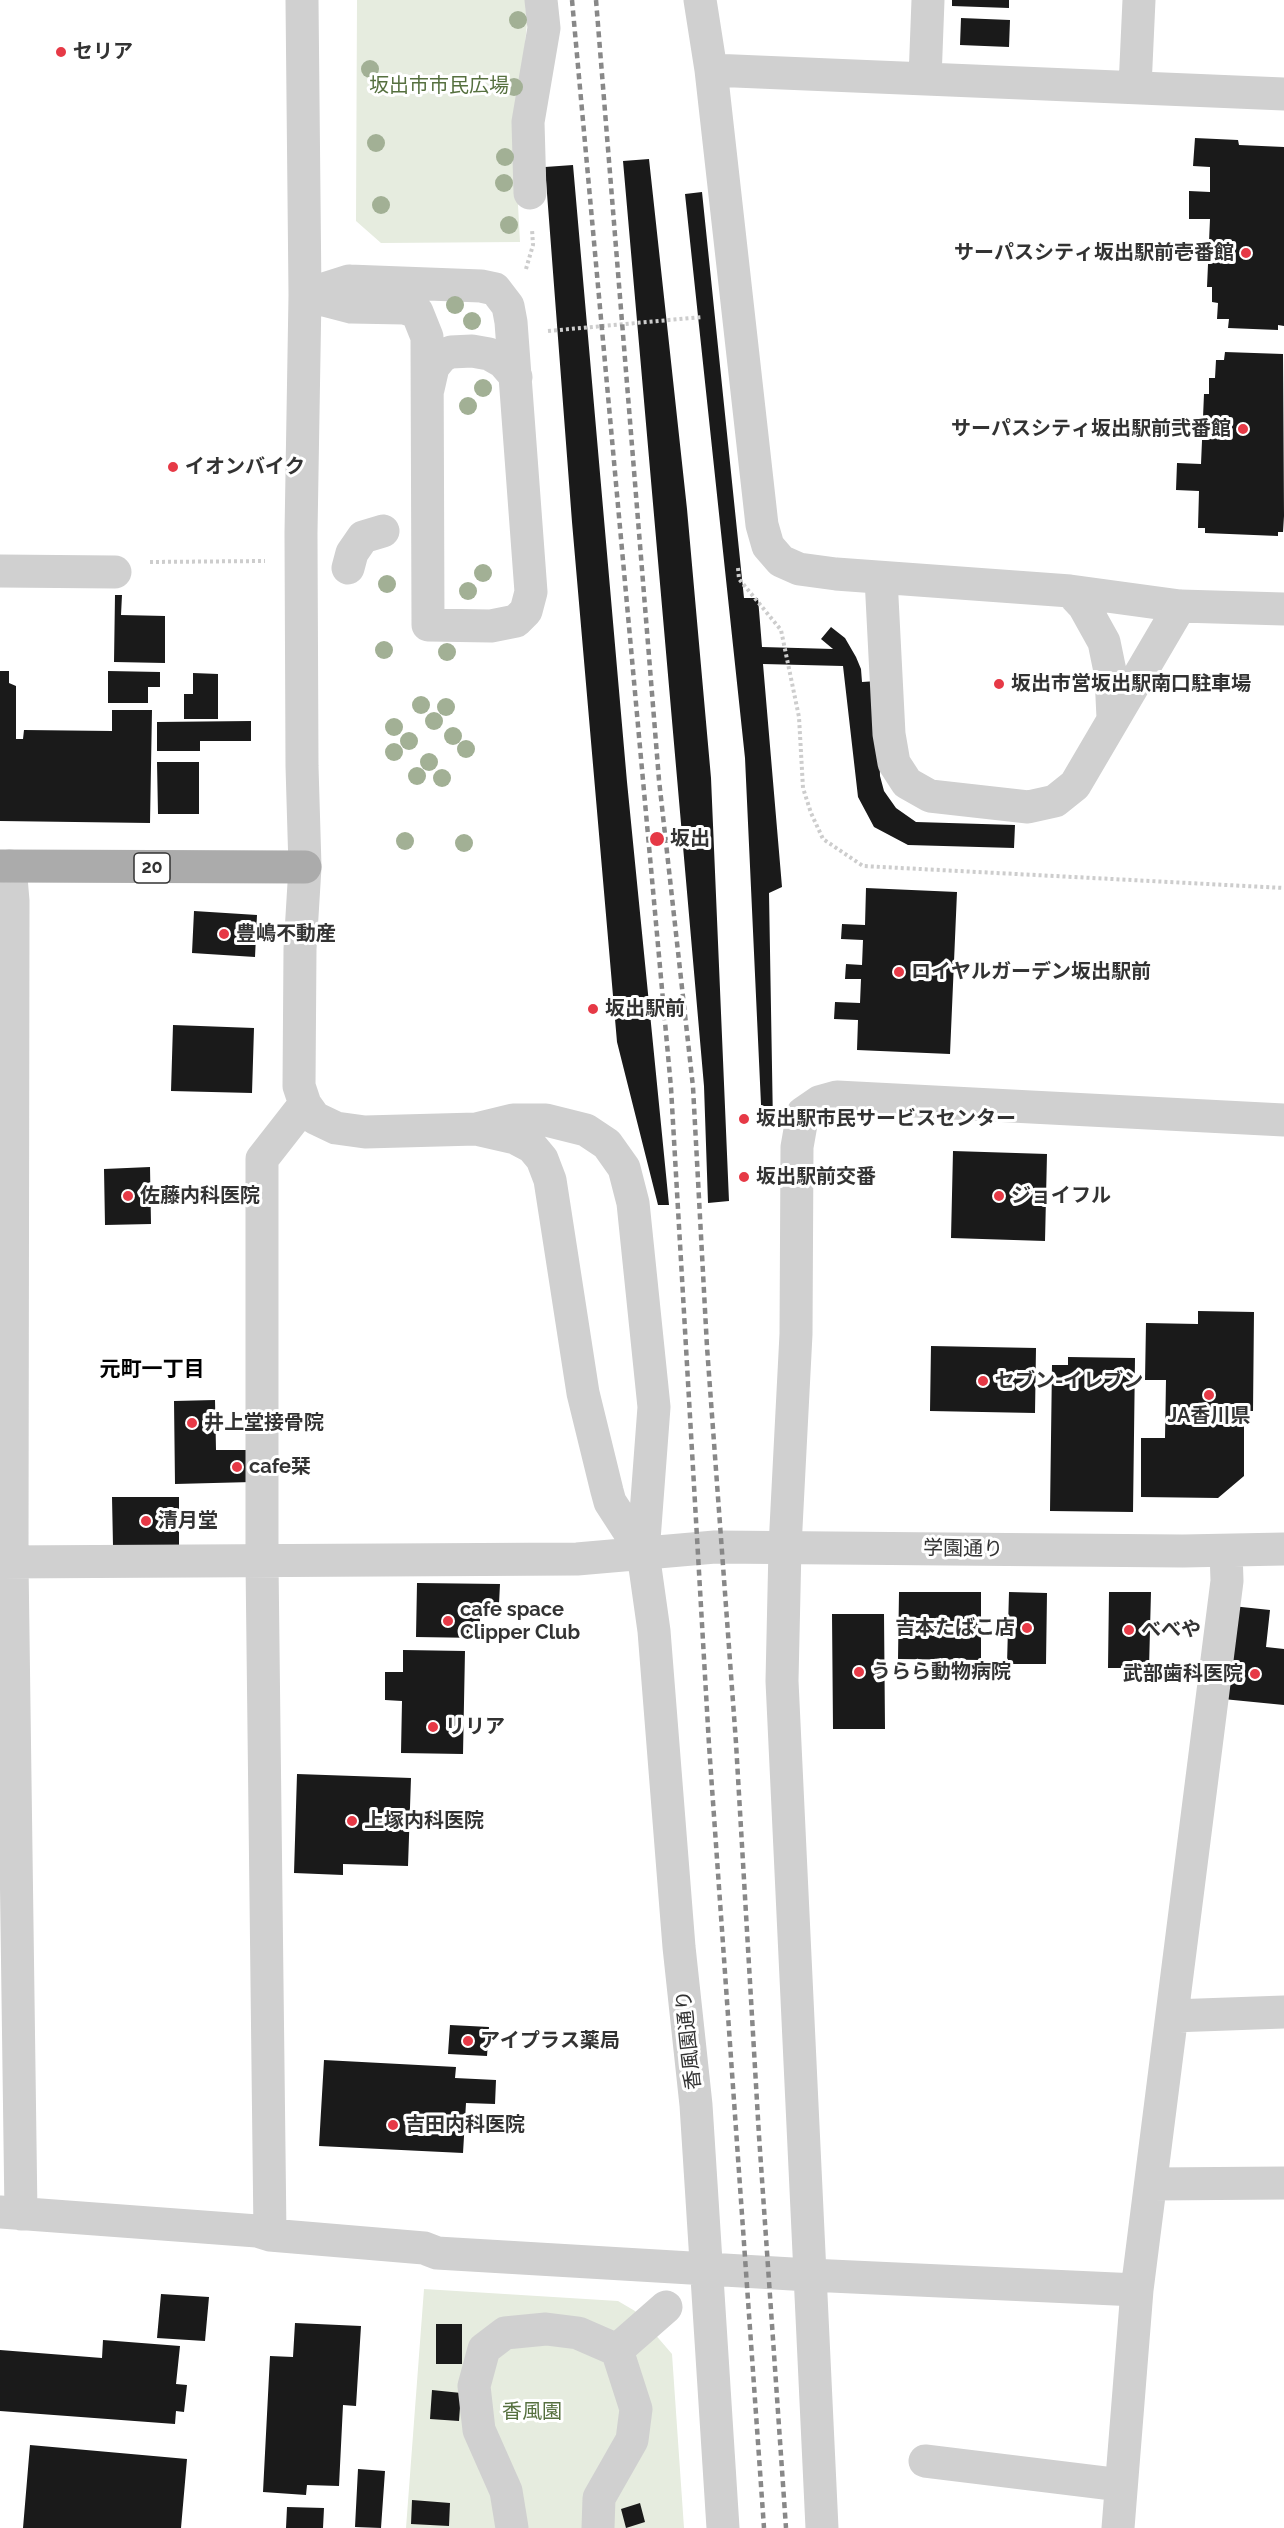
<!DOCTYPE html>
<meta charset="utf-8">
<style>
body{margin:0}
canvas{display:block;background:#fff}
</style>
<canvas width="1284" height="2528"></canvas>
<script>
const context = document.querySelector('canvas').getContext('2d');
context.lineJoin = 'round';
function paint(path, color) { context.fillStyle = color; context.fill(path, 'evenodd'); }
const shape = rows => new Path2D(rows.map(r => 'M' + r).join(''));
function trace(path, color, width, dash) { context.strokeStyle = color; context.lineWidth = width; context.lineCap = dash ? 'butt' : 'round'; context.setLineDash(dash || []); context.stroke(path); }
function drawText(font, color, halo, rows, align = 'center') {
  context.font = font + ' Raleway,"Noto Sans JP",sans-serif'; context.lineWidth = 6; context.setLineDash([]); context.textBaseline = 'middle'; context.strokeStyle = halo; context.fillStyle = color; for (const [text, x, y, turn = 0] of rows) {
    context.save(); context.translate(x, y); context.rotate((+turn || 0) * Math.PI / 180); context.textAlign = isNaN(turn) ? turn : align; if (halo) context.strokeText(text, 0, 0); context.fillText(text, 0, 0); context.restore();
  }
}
const green = shape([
 [357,0,525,0,527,23,515,149,520,242,381,243,356,221],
 [424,2289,618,2301,635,2311,672,2354,684,2528,406,2528]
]);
const building = shape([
 [952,0,1009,0,1009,8,952,6],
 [961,18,1010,20,1009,47,960,45],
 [1195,138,1238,140,1239,145,1284,147,1284,326,1278,325,1278,330,1228,328,1229,319,1217,319,1218,303,1212,302,1212,287,1207,287,1210,219,1189,219,1189,191,1210,192,1210,167,1193,166],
 [649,159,687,509,711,778,729,1201,708,1203,704,1086,623,161],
 [573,165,627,782,669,1205,658,1205,617,1042,572,522,545,167],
 [702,192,744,598,758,598,762,647,833,649,821,639,831,627,845,638,856,657,861,669,862,682,877,681,880,776,884,791,896,808,916,822,1015,825,1014,848,908,845,874,827,858,797,843,666,763,664,782,887,769,893,773,1125,762,1126,745,758,685,194],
 [1225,352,1283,354,1284,516,1283,532,1278,532,1278,536,1205,533,1205,528,1198,528,1199,491,1176,490,1177,463,1201,464,1204,394,1209,394,1209,378,1215,378,1216,360,1224,360],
 [115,595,122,595,121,615,165,616,165,663,114,662],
 [0,671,9,671,9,683,16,686,16,739,23,739,24,730,112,731,112,710,152,710,150,823,0,821],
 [108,671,160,672,160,687,148,687,148,703,108,703],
 [193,673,218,674,218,719,184,719,184,694,193,694],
 [251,721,251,741,200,741,200,751,157,751,157,722],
 [157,762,199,762,199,814,158,814],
 [866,888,957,892,950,1054,857,1050,858,1020,834,1019,835,1002,860,1003,861,979,845,979,846,964,862,965,863,940,841,939,842,924,865,925],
 [194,911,257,915,255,957,192,953],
 [173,1025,254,1028,252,1093,171,1091],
 [953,1151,1047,1154,1045,1241,951,1238],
 [150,1167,151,1224,105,1225,104,1169],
 [1198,1311,1254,1312,1253,1411,1244,1411,1244,1476,1218,1498,1141,1497,1141,1438,1165,1438,1166,1380,1145,1380,1146,1323,1198,1324],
 [931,1346,1036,1348,1035,1413,930,1411],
 [1068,1357,1135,1358,1133,1512,1050,1511,1052,1365,1068,1365],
 [215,1400,216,1450,252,1450,252,1482,175,1484,174,1401],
 [112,1497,179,1497,179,1546,113,1546],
 [417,1583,500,1584,499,1604,480,1604,480,1638,416,1637],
 [899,1592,981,1592,981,1660,898,1659],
 [1009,1592,1047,1593,1046,1664,1007,1664],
 [1109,1592,1151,1592,1149,1668,1108,1668],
 [1232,1606,1270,1610,1266,1647,1284,1649,1284,1705,1223,1699],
 [832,1614,884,1614,885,1729,833,1729],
 [403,1650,465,1651,463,1754,401,1753,402,1701,385,1700,385,1672,403,1672],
 [297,1774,411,1778,408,1866,343,1864,343,1875,294,1873],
 [450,2025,489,2027,487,2056,448,2054],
 [324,2060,456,2067,455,2078,496,2080,495,2104,466,2103,463,2153,319,2146],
 [161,2294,209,2297,205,2341,157,2338],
 [295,2323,361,2326,356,2406,343,2405,339,2486,307,2485,306,2495,263,2492,270,2356,293,2357],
 [436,2324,462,2324,462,2364,436,2364],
 [103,2340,180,2346,176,2384,187,2385,184,2412,176,2411,175,2424,0,2411,0,2350,102,2358],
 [432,2390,461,2393,459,2421,430,2419],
 [30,2445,187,2459,181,2528,23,2528],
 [358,2469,385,2471,381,2528,355,2527],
 [412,2500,450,2503,449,2526,411,2524],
 [640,2503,645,2522,626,2528,621,2509],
 [287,2507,324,2508,323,2528,286,2528]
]);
const path = shape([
 [526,269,533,245,532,229],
 [548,331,702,317],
 [150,562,265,561],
 [738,568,739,579,781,630,799,717,803,788,811,813,823,839,863,866,1284,888]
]);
const minor = shape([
 [302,0,305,295,301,533,302,766,305,867,300,949,299,1086,305,1104,315,1118,336,1128,365,1132,476,1129,513,1120,546,1120,586,1130,607,1144,624,1168,633,1203,654,1407,643,1553,654,1631,679,1947,696,2105,723,2528],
 [700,0,711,70,762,525,768,546,781,561,799,569,836,574,1070,591,1180,606,1284,609],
 [711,70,1284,94],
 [925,79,928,0],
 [1135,87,1139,0],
 [530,193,528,122,544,28,541,0],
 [349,281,481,286,495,289,508,306,511,322,531,592,526,611,516,621,491,626,428,625,427,337,417,312,404,308,351,307,305,295,349,281],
 [428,389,433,367,442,356,451,352,472,351,489,354,503,362,516,377],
 [348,568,352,553,363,537,383,531],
 [0,571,115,572],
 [881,578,889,734,894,763,907,783,930,796,1028,807,1055,801,1075,785,1180,606],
 [1070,591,1084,606,1104,642,1111,676,1113,718],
 [10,866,13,901,12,1562,21,2214],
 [480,1130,515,1138,532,1147,542,1159,550,1180,583,1393,607,1491,610,1502,643,1553],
 [0,1562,577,1559,715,1547,1183,1551,1284,1549],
 [1172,2016,1284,2012],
 [1152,2184,1284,2183],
 [0,2212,257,2231,270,2235,424,2248,437,2253,809,2275,1137,2290],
 [270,2235,262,1562,262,1159,305,1104],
 [925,2461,1121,2485],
 [512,2528,506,2491,479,2430,474,2386,484,2349,505,2333,546,2329,578,2333,617,2350],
 [598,2528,599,2498,632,2440,636,2409,617,2350,666,2307],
 [822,2528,782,1681,785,1547,796,1334,797,1147,803,1113,819,1102,837,1097,1284,1120],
 [1118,2528,1137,2290,1227,1581,1226,1551]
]);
const major = shape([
 [0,866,305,867]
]);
const rail = shape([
 [572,0,671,1088,709,1745,764,2528],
 [596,0,659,780,693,1087,707,1347,736,1743,759,2136,786,2528]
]);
const trees = [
 [518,20],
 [370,69],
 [514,87],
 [376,143],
 [505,157],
 [504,183],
 [381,205],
 [509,225],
 [455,305],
 [472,321],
 [483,388],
 [468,406],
 [483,573],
 [387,584],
 [468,591],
 [384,650],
 [447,652],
 [421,705],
 [446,707],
 [434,721],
 [394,727],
 [453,736],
 [409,741],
 [466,749],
 [394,752],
 [429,762],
 [417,776],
 [442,778],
 [405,841],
 [464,843]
];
const markers = [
 [61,52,6,"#e63946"],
 [1246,253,6,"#e63946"],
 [1243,429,6,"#e63946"],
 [173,467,6,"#e63946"],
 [999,684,6,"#e63946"],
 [657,839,8,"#e63946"],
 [224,934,6,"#e63946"],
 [899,972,6,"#e63946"],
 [593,1009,6,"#e63946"],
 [744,1119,6,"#e63946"],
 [744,1177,6,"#e63946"],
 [128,1196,6,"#e63946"],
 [999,1196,6,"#e63946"],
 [983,1381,6,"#e63946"],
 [1209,1395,6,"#e63946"],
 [192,1423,6,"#e63946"],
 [237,1467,6,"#e63946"],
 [146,1521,6,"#e63946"],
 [448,1621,6,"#e63946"],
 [1027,1628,6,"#e63946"],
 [1129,1630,6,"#e63946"],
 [859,1672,6,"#e63946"],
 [1255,1674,6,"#e63946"],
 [433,1727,6,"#e63946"],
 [352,1821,6,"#e63946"],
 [468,2041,6,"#e63946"],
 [393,2125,6,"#e63946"]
];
const shields = [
 [152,868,36]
];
const shieldNames = [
 ["20",152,868]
];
const poiNames = [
 ["セリア",73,52],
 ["サーパスシティ坂出駅前壱番館",1234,253,"right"],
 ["サーパスシティ坂出駅前弐番館",1231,429,"right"],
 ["イオンバイク",185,467],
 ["坂出市営坂出駅南口駐車場",1011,684],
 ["坂出",670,839],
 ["豊嶋不動産",236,934],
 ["ロイヤルガーデン坂出駅前",911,972],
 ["坂出駅前",605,1009],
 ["坂出駅市民サービスセンター",756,1119],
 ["坂出駅前交番",756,1177],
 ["佐藤内科医院",140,1196],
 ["ジョイフル",1011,1196],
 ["セブン-イレブン",995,1381],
 ["JA香川県",1209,1416,"center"],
 ["井上堂接骨院",204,1423],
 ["cafe栞",249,1467],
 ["清月堂",158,1521],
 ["cafe space",460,1610],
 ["Clipper Club",460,1633],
 ["吉本たばこ店",1015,1628,"right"],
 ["べべや",1141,1630],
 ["うらら動物病院",871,1672],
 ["武部歯科医院",1243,1674,"right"],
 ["リリア",445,1727],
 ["上塚内科医院",364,1821],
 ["アイプラス薬局",480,2041],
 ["吉田内科医院",405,2125]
];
const parkNames = [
 ["坂出市市民広場",439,86],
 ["香風園",532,2412]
];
const streetNames = [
 ["学園通り",963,1549,1],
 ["香風園通り",689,2040,-96]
];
const neighbourhoodNames = [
 ["元町一丁目",152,1370]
];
paint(green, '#e6ecdf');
paint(building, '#1a1a1a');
trace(path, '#cdcdcd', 4, [3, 3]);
trace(minor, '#d0d0d0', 33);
trace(major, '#ababab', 33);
trace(rail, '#888', 4.5, [6, 4.5]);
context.fillStyle = '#a2b095';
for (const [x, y] of trees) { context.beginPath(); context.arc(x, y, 9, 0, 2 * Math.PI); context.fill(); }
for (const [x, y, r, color] of markers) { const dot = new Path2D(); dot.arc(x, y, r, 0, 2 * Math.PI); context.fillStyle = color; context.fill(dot); trace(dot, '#fff', 2); }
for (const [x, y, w] of shields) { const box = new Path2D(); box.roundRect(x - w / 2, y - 15, w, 30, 4.5); context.fillStyle = '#fff'; context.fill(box); trace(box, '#333', 1.5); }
drawText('bold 18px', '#333', null, shieldNames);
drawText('bold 20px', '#333', '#fff', poiNames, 'left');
drawText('20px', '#56703f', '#fff', parkNames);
drawText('20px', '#333', '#fff', streetNames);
drawText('bold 21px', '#000', '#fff', neighbourhoodNames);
</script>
